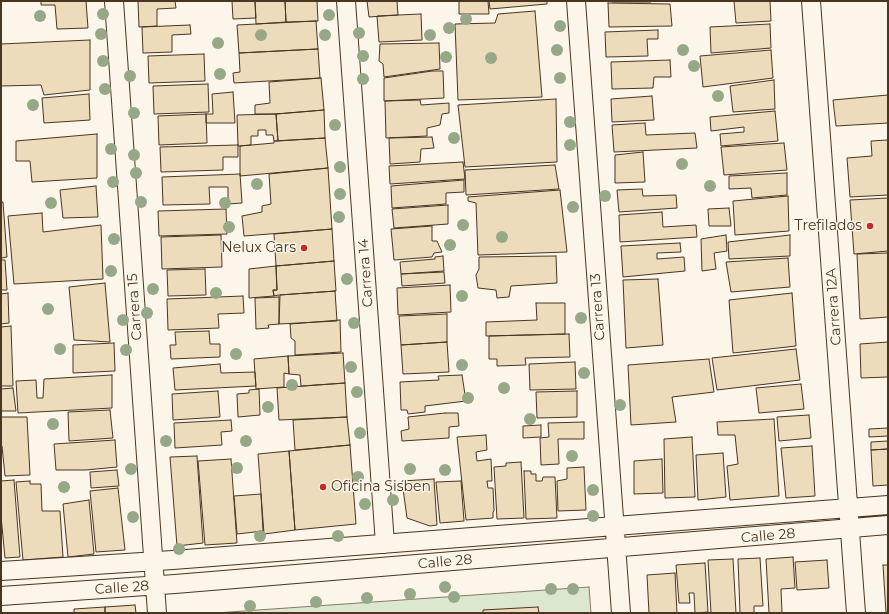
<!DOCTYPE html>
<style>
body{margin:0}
#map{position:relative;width:889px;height:614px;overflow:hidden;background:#fbf6e9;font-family:Montserrat,sans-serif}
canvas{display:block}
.frame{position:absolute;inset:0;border:2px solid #4a3520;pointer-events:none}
</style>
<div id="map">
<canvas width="889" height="614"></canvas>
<div class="frame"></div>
</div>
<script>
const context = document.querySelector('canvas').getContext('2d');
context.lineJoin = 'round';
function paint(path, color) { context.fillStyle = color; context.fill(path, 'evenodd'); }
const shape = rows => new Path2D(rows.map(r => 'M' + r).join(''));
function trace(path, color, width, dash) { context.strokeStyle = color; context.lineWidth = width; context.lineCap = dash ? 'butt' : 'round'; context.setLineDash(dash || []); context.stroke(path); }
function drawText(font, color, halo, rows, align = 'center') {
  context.font = font + ' Montserrat,sans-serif'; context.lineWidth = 3; context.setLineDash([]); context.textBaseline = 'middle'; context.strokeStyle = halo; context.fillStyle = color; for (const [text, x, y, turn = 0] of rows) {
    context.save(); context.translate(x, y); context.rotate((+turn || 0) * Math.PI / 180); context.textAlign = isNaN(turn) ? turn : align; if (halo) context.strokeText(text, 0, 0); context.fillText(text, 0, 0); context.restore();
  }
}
const green = shape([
 [589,587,591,613,215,613,589,587]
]);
const building = shape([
 [41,1,86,1,88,28,57,29,55,5,41,5,41,1],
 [138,1,175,1,176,8,157,9,157,26,139,27,138,1],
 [232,1,255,1,256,18,233,19,232,1],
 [255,1,285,1,286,22,256,24,255,1],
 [285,1,317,1,318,21,286,22,285,1],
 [367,1,397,1,398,15,369,17,367,1],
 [459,1,488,1,489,14,459,14,459,1],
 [489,1,547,1,547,4,490,9,489,1],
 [612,1,651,1,651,2,612,2,612,1],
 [734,1,770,1,771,21,736,23,734,1],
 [608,3,670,4,672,26,609,27,608,3],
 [535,11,542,97,458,100,455,24,495,23,498,14,535,11],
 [421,14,422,40,379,42,377,16,421,14],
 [316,21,318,49,239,53,237,25,316,21],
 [770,24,771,48,711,53,710,27,770,24],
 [190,25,191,34,172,35,172,52,143,53,142,27,190,25],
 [658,30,658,39,647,39,648,56,606,57,605,32,658,30],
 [90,40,90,90,44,95,41,85,1,86,1,44,90,40],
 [439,43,440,69,384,77,383,64,379,61,380,44,439,43],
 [318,49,320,78,234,83,233,73,240,72,239,53,318,49],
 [771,50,773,78,703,87,700,56,771,50],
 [204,54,205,81,149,83,148,56,204,54],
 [670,60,671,77,654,77,653,88,612,89,611,62,670,60],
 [432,71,443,71,444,98,384,101,384,78,432,71],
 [321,78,324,110,276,114,255,114,255,105,270,103,269,82,321,78],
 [774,80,775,109,733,112,730,86,774,80],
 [208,84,209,112,154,114,153,86,208,84],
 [233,92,235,123,206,123,206,114,213,114,212,94,233,92],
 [89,94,90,120,44,123,42,98,89,94],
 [888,95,888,123,836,126,833,100,888,95],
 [652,96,654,120,612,122,611,99,652,96],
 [556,99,557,162,465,167,458,105,556,99],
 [420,100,421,105,449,103,449,113,442,114,440,125,427,128,427,136,386,138,385,101,420,100],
 [324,110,325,138,278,141,276,114,324,110],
 [775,111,778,141,721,146,720,134,744,132,744,127,711,131,710,117,775,111],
 [206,114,207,143,159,145,158,116,206,114],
 [276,114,278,141,274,141,273,135,266,135,266,130,258,130,258,136,251,136,251,145,238,146,237,115,276,114],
 [645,123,646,135,695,133,697,148,614,152,612,125,645,123],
 [97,134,97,178,32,182,30,161,16,161,16,141,97,134],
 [432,137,434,148,421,149,420,162,390,164,389,138,432,137],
 [325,138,328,168,240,176,240,146,274,143,274,141,325,138],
 [888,140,888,195,850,197,847,158,872,156,871,141,888,140],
 [784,143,787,170,724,175,721,147,784,143],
 [238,145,238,157,223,157,223,170,161,172,160,147,238,145],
 [643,152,645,182,615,183,615,155,643,152],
 [463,162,465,179,390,184,389,166,463,162],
 [555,165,559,189,466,195,465,170,555,165],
 [328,168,332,229,244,236,242,216,262,212,262,206,271,204,269,174,328,168],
 [787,173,787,195,752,198,751,188,729,189,729,176,787,173],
 [240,174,242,203,228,204,228,187,209,187,210,204,163,205,162,177,240,174],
 [464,180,464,192,446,193,446,204,392,208,391,186,464,180],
 [96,186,98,217,63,218,60,190,96,186],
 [642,189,643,196,676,195,677,208,619,212,617,190,642,189],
 [560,190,567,252,478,255,476,203,468,201,468,197,560,190],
 [788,196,789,231,735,235,733,201,788,196],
 [888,198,888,251,854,254,850,200,888,198],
 [1,202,3,202,7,257,1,258,1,202],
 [448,205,448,224,394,228,392,209,448,205],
 [729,208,731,226,709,226,708,209,729,208],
 [226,209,227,234,159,236,158,211,226,209],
 [662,212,663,227,696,225,697,237,620,242,619,215,662,212],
 [42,213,43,232,101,225,103,279,14,284,8,216,42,213],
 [432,226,432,241,437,241,442,252,434,253,432,257,394,260,391,229,432,226],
 [332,229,334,261,276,266,274,234,332,229],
 [221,235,222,267,162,269,161,237,221,235],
 [726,235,727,251,714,253,716,269,702,271,701,239,726,235],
 [790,235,790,256,729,259,728,242,790,235],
 [680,243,681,252,657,253,657,259,684,257,685,271,623,277,621,246,680,243],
 [888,253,888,317,860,319,857,254,888,253],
 [443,256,444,271,401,274,400,262,435,259,435,257,443,256],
 [556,256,557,283,511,286,509,297,497,298,496,290,478,288,476,275,479,269,479,257,556,256],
 [788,258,790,287,731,292,726,262,788,258],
 [1,260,5,260,7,290,1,290,1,260],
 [334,261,336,291,279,295,274,296,273,290,277,290,276,266,334,261],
 [276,266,277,290,273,290,274,296,249,298,249,269,276,266],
 [205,269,206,295,168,296,167,270,205,269],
 [444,272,445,283,402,286,401,274,444,272],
 [658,279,663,345,626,348,623,280,658,279],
 [105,283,110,342,74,340,69,287,105,283],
 [450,285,451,312,398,315,397,288,450,285],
 [335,291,337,321,279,324,280,295,335,291],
 [8,293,9,323,1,324,1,294,8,293],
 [792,293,796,346,733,353,729,300,792,293],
 [243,296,244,313,218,314,219,328,168,330,167,299,243,296],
 [279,297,279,324,268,325,269,328,256,329,255,298,279,297],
 [536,303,565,303,565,334,486,336,486,322,537,320,536,303],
 [447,314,447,342,401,345,399,316,447,314],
 [340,320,341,352,295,355,295,341,291,338,290,324,340,320],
 [11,326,13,386,1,386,1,327,11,326],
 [209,331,210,344,220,344,220,357,171,359,170,345,176,345,175,332,209,331],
 [569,334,570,357,525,358,526,365,497,366,497,359,489,359,489,336,569,334],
 [447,342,449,372,403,374,401,345,447,342],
 [888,342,888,377,861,378,860,344,888,342],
 [114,343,115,371,73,373,73,345,114,343],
 [796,349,800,380,717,390,712,358,796,349],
 [343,353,345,383,301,386,300,375,289,374,288,356,343,353],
 [288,356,289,374,284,373,284,387,256,389,254,359,288,356],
 [709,359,714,392,672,397,676,422,631,425,628,365,709,359],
 [575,362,576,389,530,390,529,364,575,362],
 [220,364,221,373,255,372,256,386,175,390,173,368,220,364],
 [112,375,112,408,18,413,16,381,36,380,37,398,43,398,44,379,112,375],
 [462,375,466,401,425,406,425,412,408,414,407,410,401,410,400,382,439,380,438,376,462,375],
 [345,383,347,417,279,420,277,388,345,383],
 [801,384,804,409,759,413,756,388,801,384],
 [13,388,16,411,1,411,1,389,13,388],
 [259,389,260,415,238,417,237,394,249,393,249,390,259,389],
 [218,391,220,417,173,420,172,394,218,391],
 [577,391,577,417,537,418,536,392,577,391],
 [110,410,113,438,69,441,68,412,110,410],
 [445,413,458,413,459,426,449,427,449,438,402,441,401,431,409,429,408,417,445,413],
 [809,415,811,438,779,441,777,417,809,415],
 [1,417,27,417,30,475,5,476,2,446,1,446,1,417],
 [347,417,350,445,295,450,293,420,347,417],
 [774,419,779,496,730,500,727,466,738,464,735,435,718,435,717,422,774,419],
 [231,420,232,431,221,432,222,445,175,448,174,423,231,420],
 [584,422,584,439,558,439,559,464,541,465,540,438,549,437,548,423,584,422],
 [541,425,541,437,523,438,523,426,541,425],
 [888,428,888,436,869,437,869,429,888,428],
 [486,435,487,450,476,452,477,461,491,459,492,481,487,481,488,488,493,488,494,511,493,512,493,518,466,520,457,437,486,435],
 [692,437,695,497,665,498,664,439,692,437],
 [115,440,117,467,86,470,56,470,54,444,115,440],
 [888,441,888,449,871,450,871,442,888,441],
 [350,445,356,524,295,530,289,451,350,445],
 [812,446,815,496,786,498,781,448,812,446],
 [888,449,888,485,873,486,871,450,888,449],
 [289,451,295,530,264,534,258,454,289,451],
 [723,453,726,497,698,500,696,455,723,453],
 [197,456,203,543,177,546,170,457,197,456],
 [231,459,237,543,205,545,198,461,231,459],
 [662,459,663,493,634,494,634,461,662,459],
 [521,462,524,518,497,519,494,467,506,466,506,463,521,462],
 [584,467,586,510,558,511,557,481,567,479,567,468,584,467],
 [117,470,119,486,91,488,90,472,117,470],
 [524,471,531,471,531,474,536,474,536,481,542,481,543,477,555,477,557,518,526,519,524,471],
 [434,479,437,525,430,526,407,518,402,481,434,479],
 [14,480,20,557,5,558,1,516,1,481,14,480],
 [30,481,30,484,41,484,42,511,60,511,63,557,23,560,16,482,30,481],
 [461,481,464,521,440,523,436,482,461,481],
 [118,488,125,550,96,552,90,491,118,488],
 [261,494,263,531,237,534,234,496,261,494],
 [89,500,94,554,68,557,63,504,89,500],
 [793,557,795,588,781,589,782,613,769,613,766,559,793,557],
 [760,558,763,606,754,606,754,613,740,613,738,559,760,558],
 [733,559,736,613,711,613,708,560,733,559],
 [827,560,829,588,797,590,795,562,827,560],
 [705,563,708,612,695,613,694,593,689,593,690,603,679,603,676,565,705,563],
 [883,565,888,565,888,613,886,613,883,565],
 [675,573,677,613,649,613,647,575,675,573],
 [135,605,136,613,105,613,105,607,135,605],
 [105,607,105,613,74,613,74,609,105,607],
 [538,607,539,613,483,613,483,610,538,607]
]);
const street = shape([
 [114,1,157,613],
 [346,1,385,544],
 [576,1,621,613],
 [811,1,856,613],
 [1,571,173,560,888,505],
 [1,596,175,584,888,525]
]);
const trees = [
 [103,14],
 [329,15],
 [40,16],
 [466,19],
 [560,26],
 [449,28],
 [359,33],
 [101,34],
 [261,35],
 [325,35],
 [430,35],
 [218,43],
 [557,50],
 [683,50],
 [363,56],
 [446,57],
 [491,58],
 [103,61],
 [694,66],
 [220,74],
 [130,76],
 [560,78],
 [363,79],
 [105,89],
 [718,96],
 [33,105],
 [134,113],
 [570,122],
 [335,125],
 [454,138],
 [570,145],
 [111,149],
 [134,155],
 [682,164],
 [340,167],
 [136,173],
 [113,182],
 [257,184],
 [710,186],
 [340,194],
 [605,196],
 [141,202],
 [51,203],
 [225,203],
 [573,207],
 [339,217],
 [463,225],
 [229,227],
 [502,237],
 [114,239],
 [450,245],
 [111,271],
 [347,279],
 [153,289],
 [216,293],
 [462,296],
 [48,309],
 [147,313],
 [581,318],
 [123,320],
 [354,323],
 [60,349],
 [126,350],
 [236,354],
 [462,365],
 [351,367],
 [584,373],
 [292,385],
 [504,388],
 [357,392],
 [468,398],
 [620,405],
 [268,407],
 [530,419],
 [53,424],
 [360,433],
 [166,441],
 [246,441],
 [572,456],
 [237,468],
 [131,469],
 [410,469],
 [445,470],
 [358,477],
 [64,487],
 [593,490],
 [393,500],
 [365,504],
 [593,516],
 [133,517],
 [260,536],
 [338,536],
 [179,549],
 [445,587],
 [551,589],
 [573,589],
 [410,594],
 [454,597],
 [367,598],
 [316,602],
 [250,606]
];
const markers = [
 [870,226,4,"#c62828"],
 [304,248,4,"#c62828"],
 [323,487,4,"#c62828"]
];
const poiNames = [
 ["Trefilados",862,226],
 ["Nelux Cars",296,248],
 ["Oficina Sisben",331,487,"left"]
];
const streetNames = [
 ["Carrera 14",366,273,-94],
 ["Carrera 15",135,307,-94],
 ["Carrera 13",598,307,-94],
 ["Carrera 12A",834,307,-94],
 ["Calle 28",768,536,-5],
 ["Calle 28",445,562,-5],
 ["Calle 28",122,588,-4]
];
paint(green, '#dce7d0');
trace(green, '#887966', 1);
paint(building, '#ecdcbc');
trace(building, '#4a3520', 1);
trace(street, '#4a3520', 20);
trace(street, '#fbf6e9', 18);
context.fillStyle = '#96a887';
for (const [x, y] of trees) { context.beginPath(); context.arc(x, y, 6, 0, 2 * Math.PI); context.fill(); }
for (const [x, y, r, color] of markers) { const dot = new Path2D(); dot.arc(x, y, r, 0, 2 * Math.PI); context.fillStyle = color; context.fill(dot); trace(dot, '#fbf6e9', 1.5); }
drawText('14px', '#4a3520', '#fbf6e9', poiNames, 'right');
drawText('14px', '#4a3520', '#fbf6e9', streetNames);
</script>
